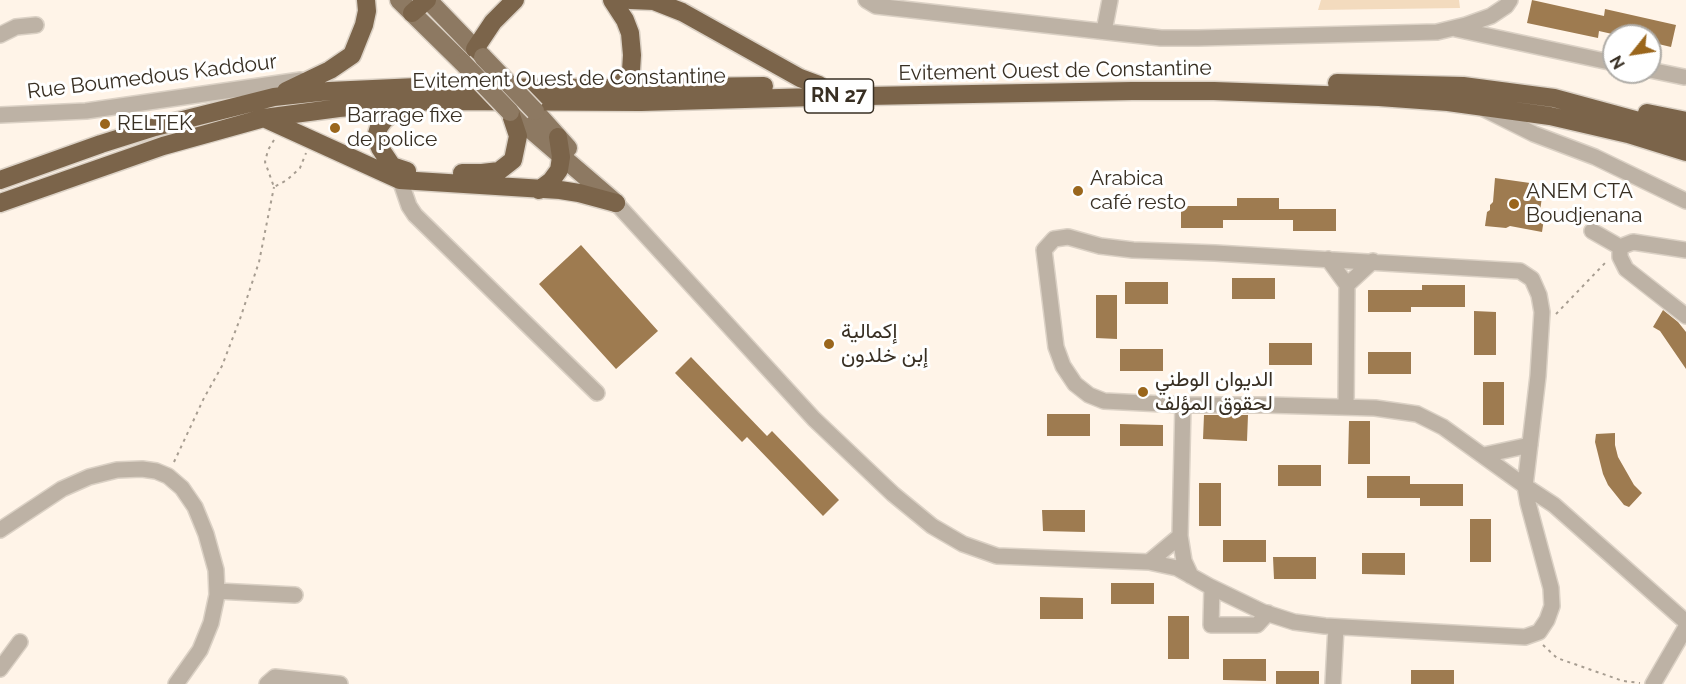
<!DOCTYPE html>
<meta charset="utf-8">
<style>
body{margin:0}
#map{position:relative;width:1686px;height:684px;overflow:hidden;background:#fff4e8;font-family:Raleway,sans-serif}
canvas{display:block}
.north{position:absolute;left:1602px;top:24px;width:60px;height:60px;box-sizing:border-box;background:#fff;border:2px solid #afaca7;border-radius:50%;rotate:240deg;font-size:16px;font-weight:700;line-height:24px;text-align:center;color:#382f23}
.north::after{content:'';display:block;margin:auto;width:21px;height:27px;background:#9a661c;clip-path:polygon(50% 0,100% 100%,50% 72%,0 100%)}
</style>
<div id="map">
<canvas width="1686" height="684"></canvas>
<div class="north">N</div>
</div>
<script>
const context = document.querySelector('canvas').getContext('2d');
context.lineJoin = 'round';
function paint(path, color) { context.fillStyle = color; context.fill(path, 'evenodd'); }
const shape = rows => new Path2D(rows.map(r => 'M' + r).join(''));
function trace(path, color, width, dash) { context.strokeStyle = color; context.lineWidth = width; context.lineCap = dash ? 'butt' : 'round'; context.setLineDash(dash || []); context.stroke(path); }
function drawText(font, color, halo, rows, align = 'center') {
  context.font = font + ' Raleway,Vazirmatn,sans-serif'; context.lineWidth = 6; context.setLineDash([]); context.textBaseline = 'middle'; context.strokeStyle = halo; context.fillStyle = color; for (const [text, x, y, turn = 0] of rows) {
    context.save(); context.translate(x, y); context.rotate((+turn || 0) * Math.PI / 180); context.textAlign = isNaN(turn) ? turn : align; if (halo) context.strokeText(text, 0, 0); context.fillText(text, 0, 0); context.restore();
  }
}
const green = shape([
 [1321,0,1459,0,1460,8,1318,10]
]);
const building = shape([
 [1532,0,1604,16,1605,9,1676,25,1671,47,1650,42,1650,36,1621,36,1599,31,1598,38,1527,23],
 [1495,178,1537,184,1542,197,1540,211,1545,212,1542,232,1510,226,1506,228,1485,226,1487,212,1490,210,1490,205,1493,202],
 [1237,198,1279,198,1279,209,1336,209,1336,231,1293,231,1293,220,1223,220,1223,228,1181,228,1181,206,1237,206],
 [581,245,658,331,616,369,539,284],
 [1232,278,1275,278,1275,299,1232,299],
 [1125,282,1168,282,1168,304,1125,304],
 [1422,285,1465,285,1465,307,1411,307,1411,312,1368,312,1368,290,1422,290],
 [1096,295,1117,295,1117,339,1096,338],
 [1663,310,1678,322,1686,332,1686,369,1660,331,1653,327],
 [1474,311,1496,312,1496,355,1474,355],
 [1269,343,1312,343,1312,365,1269,365],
 [1120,349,1163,349,1163,371,1120,371],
 [1368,352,1411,352,1411,374,1368,374],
 [691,357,767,436,772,431,839,500,823,516,747,437,742,442,675,373],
 [1483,382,1504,382,1504,425,1483,425],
 [1047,414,1090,414,1090,436,1047,436],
 [1204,415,1248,415,1247,441,1203,439],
 [1349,421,1370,421,1370,464,1348,464],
 [1120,424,1163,425,1163,446,1120,446],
 [1615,433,1615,445,1618,457,1634,485,1642,493,1629,507,1624,505,1608,485,1603,474,1595,442,1596,434],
 [1278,465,1321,465,1321,486,1278,486],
 [1367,476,1410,476,1410,484,1463,484,1463,506,1420,506,1420,498,1367,498],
 [1199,483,1221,483,1221,526,1199,526],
 [1042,510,1085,510,1085,532,1043,531],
 [1470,519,1491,519,1491,562,1470,562],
 [1223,540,1266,540,1266,562,1223,562],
 [1362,553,1405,553,1405,575,1362,574],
 [1273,557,1316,557,1316,579,1274,579],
 [1111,583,1154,583,1154,604,1111,604],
 [1040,597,1083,598,1083,619,1040,619],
 [1168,616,1189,616,1189,659,1168,659],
 [1223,659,1266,659,1266,681,1223,680],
 [1411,670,1454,670,1454,684,1411,684],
 [1276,671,1319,671,1319,684,1276,684]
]);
const path = shape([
 [274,140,268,150,265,162,274,187,287,180,300,168,306,153],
 [1556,314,1606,262],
 [174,462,204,398,222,366,240,319,259,262,274,187],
 [1543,645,1557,658,1623,681,1640,683]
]);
const minor = shape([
 [866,0,876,6,1161,38,1198,38,1437,32,1466,25,1491,16,1506,6,1510,0],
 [1456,29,1614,63],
 [1104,31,1110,0],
 [0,35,16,27,36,25],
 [1650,70,1684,77],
 [1484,109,1534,134,1595,157,1686,201],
 [0,115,86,111,301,80],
 [400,180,409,206,415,215,597,393],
 [616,203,814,419,893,494,932,526,963,544,997,556,1149,562,1177,568,1209,586,1263,612,1294,622,1325,626,1525,637,1539,632,1547,620,1552,606,1551,588,1528,503,1525,486,1538,376,1542,312,1539,295,1532,279,1520,271,1215,253,1133,250,1100,246,1068,237,1054,239,1044,250,1056,347,1063,366,1075,384,1089,395,1104,401,1183,405,1268,405,1375,408,1417,414,1443,427,1525,486,1554,505,1686,622],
 [1592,231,1620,247],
 [1686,250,1633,242,1620,247,1620,257,1626,269,1686,316],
 [1328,259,1347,285,1373,261],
 [1183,405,1180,536,1184,561,1191,576],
 [1346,407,1347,285],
 [1484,455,1530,445],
 [0,530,62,489,89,477,117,470,142,469,156,471,168,476,182,488,195,507,206,534,216,570,217,595,211,623,200,650,176,684],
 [1149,562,1180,536],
 [1212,588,1211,625,1257,625,1268,613],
 [217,591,295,595],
 [0,669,20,642],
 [267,684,275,677,340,684],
 [1333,684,1336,627],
 [1653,684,1686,627]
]);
const major = shape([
 [399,0,463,63],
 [428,0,483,57],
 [535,111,568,148],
 [510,112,616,203]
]);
const highway = shape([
 [612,0,625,20,630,33,632,55,631,71,618,88],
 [630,0,654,1,682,12,800,78,819,85],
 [412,13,427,0],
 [475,49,493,22,515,0],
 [1337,83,1463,86,1554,98,1657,126,1686,137],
 [286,91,330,70,352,55,364,25,367,11,366,0],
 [1647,113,1686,121],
 [266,119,400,180,560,190,579,193,616,203],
 [407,171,392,166,380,148,376,137,379,127,384,120,392,113,410,108],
 [462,173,482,173,499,171,513,160,518,136,510,112],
 [0,180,101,144,155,127,274,97,329,91,417,87,618,88,764,86],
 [539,190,551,181,559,170,561,157,558,137],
 [0,203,163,146,264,118,339,108,432,101,641,102,814,97,1132,91,1214,91,1379,97,1448,102,1550,116,1628,134,1686,152]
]);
const majorBridge = shape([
 [483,57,535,111],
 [463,63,510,112]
]);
const markers = [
 [105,124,6,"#9a661c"],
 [335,128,6,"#9a661c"],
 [1078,191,6,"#9a661c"],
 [1514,204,6,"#9a661c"],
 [829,344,6,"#9a661c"],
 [1143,392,6,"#9a661c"]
];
const shields = [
 [839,96,69]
];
const shieldNames = [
 ["RN 27",839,96]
];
const streetNames = [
 ["Evitement Ouest de Constantine",1055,71,-1],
 ["Rue Boumedous Kaddour",152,77,-7],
 ["Evitement Ouest de Constantine",569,79,-1]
];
const poiNames = [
 ["Barrage fixe",347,116],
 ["de police",347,140],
 ["RELTEK",117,124],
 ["Arabica",1090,179],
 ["café resto",1090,203],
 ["ANEM CTA",1526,192],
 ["Boudjenana",1526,216],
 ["إكمالية",841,332],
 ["إبن خلدون",841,356],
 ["الديوان الوطني",1155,380],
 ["لحقوق المؤلف",1155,404]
];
paint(green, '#f3dbbe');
paint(building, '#9e7b50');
trace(minor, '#dbd1c5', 18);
trace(major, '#dbd1c5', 21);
trace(highway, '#dbd1c5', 21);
trace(path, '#a79d91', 2, [3, 4.5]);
trace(minor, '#bdb2a5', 15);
trace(major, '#8d7962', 18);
trace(highway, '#7b644a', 18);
trace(majorBridge, '#dbd1c5', 21, []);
trace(majorBridge, '#8d7962', 18);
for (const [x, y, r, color] of markers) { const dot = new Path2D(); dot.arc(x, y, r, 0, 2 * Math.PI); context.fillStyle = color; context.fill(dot); trace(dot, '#fff', 2); }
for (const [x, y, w] of shields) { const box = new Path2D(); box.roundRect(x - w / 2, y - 17, w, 34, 4.5); context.fillStyle = '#fff'; context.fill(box); trace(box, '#382f23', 1.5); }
drawText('bold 20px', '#382f23', null, shieldNames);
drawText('21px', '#382f23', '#fff', streetNames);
drawText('21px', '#382f23', '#fff', poiNames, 'left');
</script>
